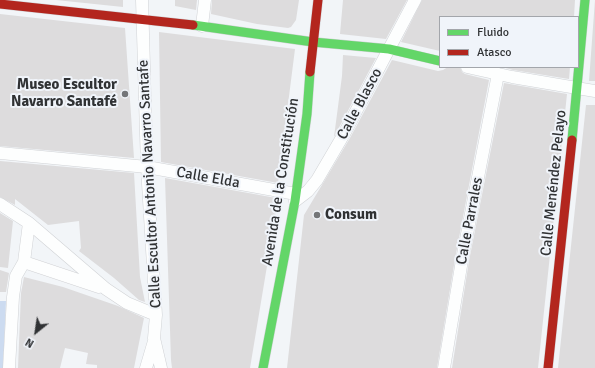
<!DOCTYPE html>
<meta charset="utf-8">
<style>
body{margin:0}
#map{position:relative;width:595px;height:368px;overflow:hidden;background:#f2f5f8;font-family:Signika,sans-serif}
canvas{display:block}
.legend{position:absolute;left:439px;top:16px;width:140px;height:52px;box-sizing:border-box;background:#f0f4fa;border:1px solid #a3a6ab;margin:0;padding:5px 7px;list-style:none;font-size:12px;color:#303234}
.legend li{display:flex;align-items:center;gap:8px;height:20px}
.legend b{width:20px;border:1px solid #a3a6ab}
.north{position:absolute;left:16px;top:312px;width:40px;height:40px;-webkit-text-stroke:3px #f0f4fa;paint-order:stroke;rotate:210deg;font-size:11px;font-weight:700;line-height:16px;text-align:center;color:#303234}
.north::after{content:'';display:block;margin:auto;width:14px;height:18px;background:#303234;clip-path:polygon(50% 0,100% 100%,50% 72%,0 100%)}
</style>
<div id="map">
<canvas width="595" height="368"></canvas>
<ul class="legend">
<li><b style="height:5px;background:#63d668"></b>Fluido</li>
<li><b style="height:5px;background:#b3261e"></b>Atasco</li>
</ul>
<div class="north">N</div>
</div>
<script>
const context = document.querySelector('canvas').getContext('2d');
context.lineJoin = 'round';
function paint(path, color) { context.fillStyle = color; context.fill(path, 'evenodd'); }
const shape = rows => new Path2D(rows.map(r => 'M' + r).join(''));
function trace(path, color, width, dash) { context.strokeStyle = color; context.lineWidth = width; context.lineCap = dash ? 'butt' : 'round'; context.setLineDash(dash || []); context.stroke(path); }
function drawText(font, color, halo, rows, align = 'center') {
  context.font = font + ' Signika,sans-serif'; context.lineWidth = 4; context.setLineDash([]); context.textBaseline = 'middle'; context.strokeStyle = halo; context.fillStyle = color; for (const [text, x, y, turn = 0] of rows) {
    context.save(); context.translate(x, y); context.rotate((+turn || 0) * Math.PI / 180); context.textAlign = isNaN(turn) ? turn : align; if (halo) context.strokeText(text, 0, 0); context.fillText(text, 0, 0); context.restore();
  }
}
const green = shape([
 [0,301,6,301,3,368,0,368]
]);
const building = shape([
 [56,0,123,0,123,7],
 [175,0,197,0,196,10,175,6],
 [212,0,299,0,296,20,291,27,288,28,257,24,211,14],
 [343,0,407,0,386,39,340,34],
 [422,0,575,0,574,17,440,17,440,51,401,42],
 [595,0,595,81,589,81],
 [0,14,125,28,134,158,0,146],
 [159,32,295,49,278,183,161,162],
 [343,55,376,58,334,137,342,76],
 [392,60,438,71,443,70,448,67,460,67,462,72,465,74,489,80,455,259,437,368,287,368,304,215,350,138],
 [502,67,570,67,569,79,513,70],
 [504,83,567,94,538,368,452,368,469,261],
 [586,105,595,105,595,368,558,368],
 [0,161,134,173,140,277,145,302,139,300,114,278,79,251,81,248,79,221,48,225,15,199,15,205,0,197],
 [165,178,276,198,275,200,278,200,250,368,172,368,171,360],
 [0,213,13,221,8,268,0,267],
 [0,270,9,273,6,292,0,292],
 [24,277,63,287,118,306,144,318,134,368,97,368,97,365,86,364,88,353,65,348,60,368,18,368,21,293]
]);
const street = shape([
 [142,0,147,167,156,315,154,338,161,368],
 [202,26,205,0],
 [467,67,512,77,595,91],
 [0,153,147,167,296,194],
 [295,201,308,191,317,180,344,134,415,0],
 [0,204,29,223,106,289,127,303,156,315],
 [24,262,99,287],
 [9,368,13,297,16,276,24,262,29,223],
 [146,368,154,341],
 [444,368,462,260,498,74]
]);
const fast = shape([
 [193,25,313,42,389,49,440,61],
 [572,140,585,0],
 [263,368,295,201,307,114,310,72]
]);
const jam = shape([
 [0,4,193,25],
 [310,72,318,0],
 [548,368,572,140]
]);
const markers = [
 [125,94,4,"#747679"],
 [317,215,4,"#747679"]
];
const poiNames = [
 ["Museo Escultor",117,85],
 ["Navarro Santafé",117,102],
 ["Consum",325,215,"left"]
];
const streetNames = [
 ["Calle Blasco",360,104,-62],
 ["Calle Elda",208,178,10],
 ["Avenida de la Constitución",281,182,-81],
 ["Calle Menéndez Pelayo",554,183,-84],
 ["Calle Escultor Antonio Navarro Santafe",150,184,-93],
 ["Calle Parrales",470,221,-79]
];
paint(green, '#ccdbf0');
paint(building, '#dddcdd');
trace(street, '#d0d2d5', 13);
trace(fast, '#d0d2d5', 10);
trace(jam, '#d0d2d5', 10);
trace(street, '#fdfefe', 12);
trace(fast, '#63d668', 9);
trace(jam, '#b3261e', 9);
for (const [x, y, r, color] of markers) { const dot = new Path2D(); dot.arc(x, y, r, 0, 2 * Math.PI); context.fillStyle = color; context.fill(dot); trace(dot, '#f0f4fa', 1.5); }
drawText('bold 15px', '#303234', '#f0f4fa', poiNames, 'right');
drawText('15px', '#303234', '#f0f4fa', streetNames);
</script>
